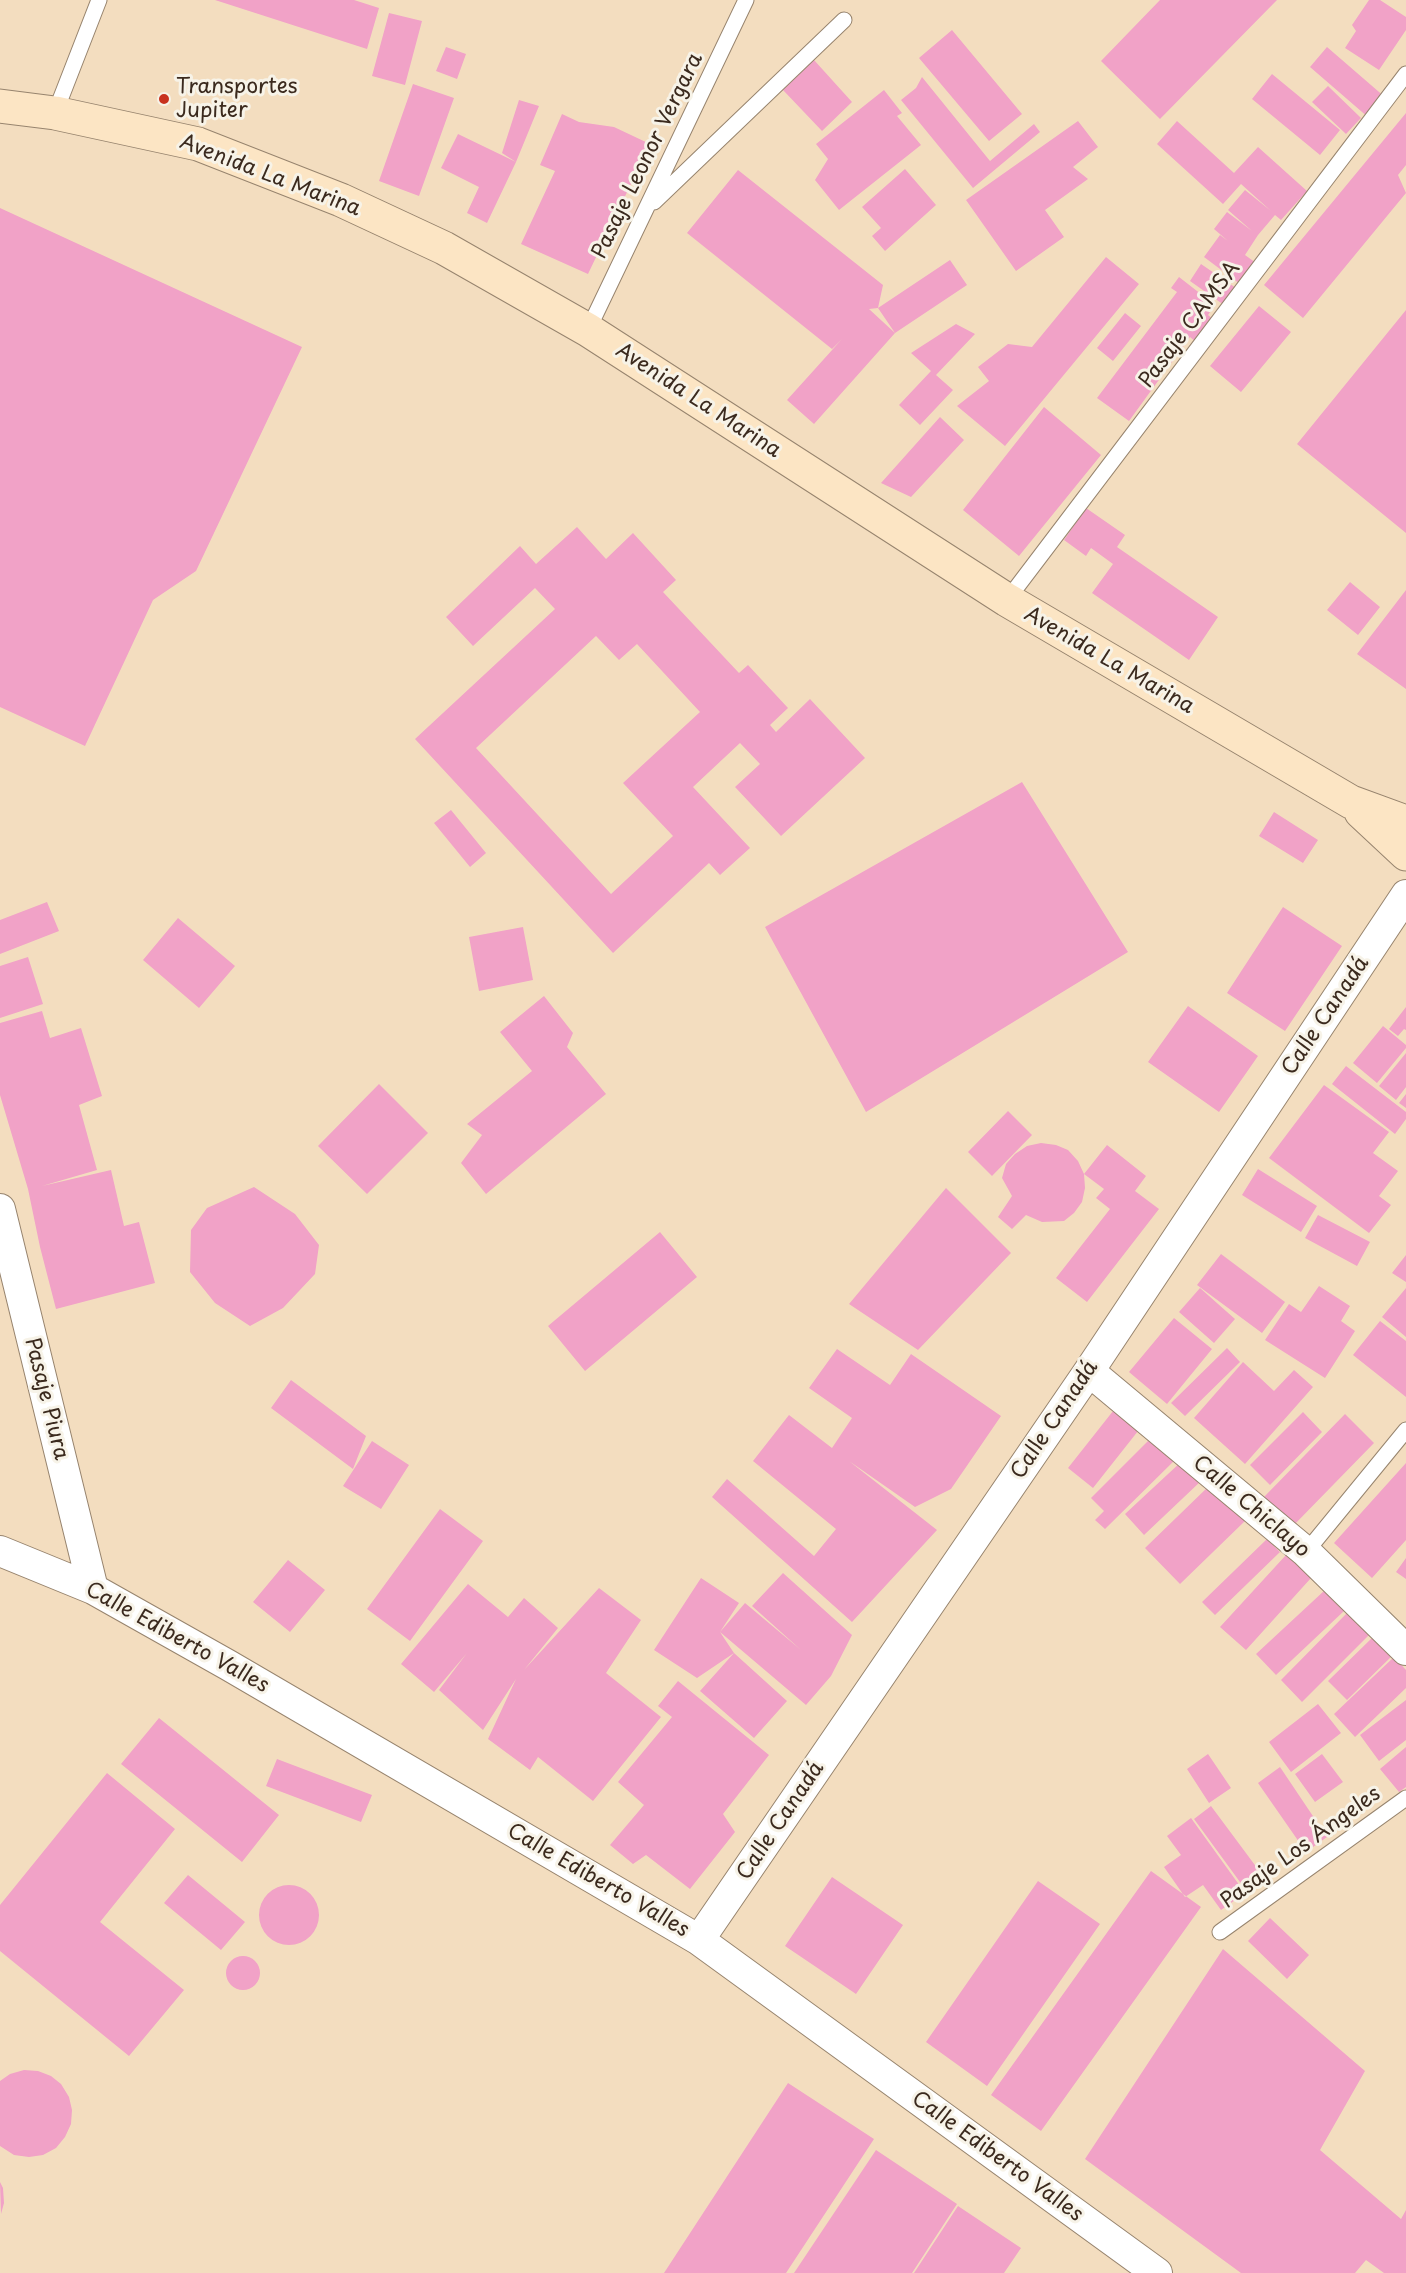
<!DOCTYPE html>
<meta charset="utf-8">
<style>
body{margin:0}
canvas{display:block;background:#f3ddbf}
</style>
<canvas width="1406" height="2273"></canvas>
<script>
const context = document.querySelector('canvas').getContext('2d');
context.lineJoin = 'round';
function paint(path, color) { context.fillStyle = color; context.fill(path, 'evenodd'); }
const shape = rows => new Path2D(rows.map(r => 'M' + r).join(''));
function trace(path, color, width, dash) { context.strokeStyle = color; context.lineWidth = width; context.lineCap = dash ? 'butt' : 'round'; context.setLineDash(dash || []); context.stroke(path); }
function drawText(font, color, halo, rows, align = 'center') {
  context.font = font + ' "Playpen Sans",sans-serif'; context.lineWidth = 6; context.setLineDash([]); context.textBaseline = 'middle'; context.strokeStyle = halo; context.fillStyle = color; for (const [text, x, y, turn = 0] of rows) {
    context.save(); context.translate(x, y); context.rotate((+turn || 0) * Math.PI / 180); context.textAlign = isNaN(turn) ? turn : align; if (halo) context.strokeText(text, 0, 0); context.fillText(text, 0, 0); context.restore();
  }
}
const building = shape([
 [215,0,354,0,379,8,367,49],
 [1160,0,1277,0,1160,119,1101,61],
 [1369,0,1380,0,1406,17,1406,30,1379,70,1345,48,1356,31,1352,25],
 [389,13,422,21,405,85,372,76],
 [952,30,1022,114,989,141,919,58],
 [446,47,466,54,457,79,436,71],
 [1327,47,1386,98,1369,118,1310,67],
 [814,60,852,102,822,131,783,90],
 [1272,74,1340,130,1320,155,1252,99],
 [922,77,990,161,1034,124,1040,132,973,188,901,100,916,88],
 [413,84,454,98,419,196,379,181],
 [1328,86,1361,118,1346,134,1312,102],
 [884,90,902,113,897,116,921,145,839,210,815,180,828,159,816,144],
 [519,100,539,106,516,162,502,153],
 [1406,113,1406,165,1398,175,1406,193,1303,318,1264,285],
 [562,114,579,122,614,127,650,144,588,274,521,244,555,171,540,165],
 [1078,121,1098,147,1073,167,1088,179,1045,210,1064,237,1016,271,966,200],
 [1177,121,1234,173,1258,147,1307,191,1281,220,1275,215,1258,235,1245,255,1256,263,1240,284,1204,257,1220,235,1228,241,1214,229,1227,212,1252,231,1228,210,1245,190,1271,211,1241,184,1223,204,1157,144],
 [458,134,516,162,487,223,467,213,479,187,441,168],
 [905,169,936,205,885,251,872,236,881,228,862,207],
 [738,170,883,285,878,308,950,260,967,285,895,333,878,308,869,309,895,333,814,424,787,400,842,339,832,349,687,233],
 [0,208,302,347,196,571,153,600,85,746,0,707],
 [1106,257,1139,284,1005,446,957,406,989,381,978,367,1008,344,1032,347],
 [1201,264,1236,288,1224,305,1190,281],
 [1179,277,1215,305,1208,315,1214,320,1196,342,1190,337,1129,421,1097,398,1177,292,1171,288],
 [1259,306,1291,332,1241,392,1210,366],
 [1406,310,1406,533,1297,444],
 [1125,313,1141,326,1113,361,1097,348],
 [956,324,975,334,936,375,953,390,920,425,899,405,931,371,911,353],
 [1044,407,1101,455,1019,556,963,510],
 [940,417,964,440,911,497,881,483],
 [1086,508,1125,535,1117,547,1218,617,1189,660,1092,593,1113,564,1091,548,1086,556,1064,540],
 [577,527,606,559,633,533,676,580,663,592,739,673,748,665,788,708,770,725,776,732,810,699,865,758,781,836,735,787,760,764,740,743,693,787,750,848,720,875,709,863,613,953,415,739,555,609,535,588,473,646,446,617,520,546,536,564],
 [596,636,619,660,637,644,700,712,623,783,673,836,611,894,476,748],
 [1350,582,1380,607,1358,635,1327,610],
 [1406,590,1406,689,1357,654],
 [1022,782,1128,952,866,1112,765,927],
 [451,810,486,853,470,867,434,823],
 [1274,812,1318,840,1303,863,1259,836],
 [47,902,59,931,0,954,0,920],
 [1283,907,1342,946,1285,1031,1227,993],
 [178,918,235,966,199,1008,143,960],
 [523,927,533,980,479,991,469,937],
 [28,957,43,1004,0,1018,0,966],
 [544,996,573,1033,567,1047,606,1094,486,1194,461,1163,482,1135,467,1124,532,1071,500,1032],
 [1188,1006,1258,1056,1219,1112,1148,1062],
 [1406,1007,1406,1030,1404,1029,1398,1036,1389,1029],
 [42,1011,50,1038,81,1028,102,1096,79,1105,97,1170,42,1186,111,1170,124,1226,139,1222,155,1283,56,1309,40,1247,28,1189,0,1095,0,1023],
 [1383,1026,1406,1045,1406,1048,1377,1083,1353,1063],
 [1406,1053,1406,1087,1396,1100,1379,1086],
 [1346,1066,1406,1112,1406,1119,1395,1134,1332,1084],
 [379,1084,428,1133,367,1194,318,1146],
 [1324,1085,1389,1132,1373,1153,1398,1171,1379,1196,1391,1205,1369,1233,1269,1158],
 [1406,1094,1406,1108,1399,1103],
 [1008,1111,1032,1135,992,1176,968,1152],
 [1041,1143,1056,1145,1068,1150,1078,1161,1084,1174,1085,1188,1082,1202,1074,1213,1064,1221,1042,1222,1026,1215,1012,1229,998,1217,1012,1196,1002,1178,1006,1164,1015,1154,1027,1146],
 [1107,1145,1146,1176,1135,1191,1159,1209,1087,1302,1056,1278,1110,1209,1096,1198,1104,1189,1084,1174],
 [1258,1169,1317,1206,1301,1232,1242,1195],
 [254,1187,295,1214,319,1245,315,1274,283,1308,250,1326,215,1303,190,1272,191,1230,207,1208],
 [946,1188,1011,1253,918,1350,849,1304],
 [1318,1215,1370,1242,1357,1266,1305,1238],
 [660,1232,697,1277,585,1371,548,1326],
 [1221,1254,1285,1302,1262,1333,1197,1285],
 [1406,1255,1406,1282,1392,1273],
 [1319,1286,1350,1306,1341,1321,1355,1331,1325,1378,1265,1340,1289,1304,1301,1312],
 [1200,1288,1235,1319,1214,1343,1179,1312],
 [1406,1288,1406,1337,1382,1317],
 [1174,1318,1212,1349,1167,1404,1129,1372],
 [1380,1321,1406,1341,1406,1397,1353,1355],
 [1227,1348,1240,1362,1185,1416,1171,1403],
 [837,1349,890,1385,911,1354,1001,1416,951,1489,915,1507,849,1461,937,1530,852,1622,712,1497,727,1479,814,1556,836,1529,753,1461,789,1415,832,1448,852,1418,809,1388],
 [1243,1362,1274,1391,1294,1370,1313,1387,1245,1464,1194,1418],
 [291,1380,366,1436,353,1469,271,1408],
 [1117,1406,1142,1426,1093,1488,1068,1468],
 [1303,1412,1322,1432,1270,1485,1250,1465],
 [1345,1414,1374,1443,1293,1526,1264,1497],
 [1154,1435,1177,1458,1105,1529,1095,1520,1104,1511,1091,1498],
 [372,1441,409,1465,381,1509,343,1486],
 [1182,1461,1201,1481,1144,1535,1125,1514],
 [1406,1463,1406,1540,1372,1578,1334,1543],
 [1210,1485,1245,1521,1180,1584,1145,1548],
 [440,1509,483,1541,410,1641,367,1609],
 [1267,1539,1280,1552,1215,1615,1202,1602],
 [1286,1555,1311,1578,1246,1650,1220,1627],
 [1406,1558,1406,1579,1396,1572],
 [288,1560,325,1590,290,1632,253,1602],
 [783,1573,852,1635,831,1676,806,1705,720,1632,734,1653,787,1701,754,1738,700,1691,734,1653,697,1678,654,1650,701,1578,739,1603,720,1632,745,1603,801,1650,752,1606],
 [468,1584,508,1617,524,1598,558,1628,524,1670,599,1588,641,1620,606,1673,661,1717,593,1801,538,1757,530,1770,488,1739,516,1679,483,1730,439,1690,467,1653,434,1692,401,1664],
 [1325,1590,1344,1611,1276,1675,1256,1654],
 [1348,1612,1370,1634,1302,1702,1281,1680],
 [1374,1636,1393,1655,1347,1700,1328,1681],
 [1394,1657,1406,1670,1406,1688,1355,1737,1334,1714],
 [678,1681,769,1755,723,1814,735,1832,690,1889,646,1855,633,1864,610,1845,644,1805,618,1782,672,1717,658,1706],
 [1406,1700,1406,1740,1379,1761,1360,1735],
 [1318,1704,1341,1733,1291,1772,1269,1742],
 [159,1718,279,1815,242,1862,121,1764],
 [1406,1747,1406,1787,1399,1792,1380,1769],
 [1208,1754,1231,1788,1209,1803,1187,1769],
 [1322,1754,1343,1782,1315,1802,1295,1774],
 [277,1759,372,1795,361,1822,266,1786],
 [1280,1767,1327,1837,1306,1852,1258,1783],
 [107,1773,175,1829,100,1922,184,1990,129,2056,0,1951,0,1905],
 [1211,1806,1266,1880,1248,1893,1194,1819],
 [1191,1818,1245,1893,1221,1910,1203,1885,1185,1897,1164,1867,1181,1855,1167,1836],
 [1151,1871,1201,1907,1041,2131,991,2095],
 [188,1875,245,1922,221,1950,164,1903],
 [832,1877,903,1925,856,1994,785,1946],
 [1038,1881,1100,1924,987,2086,926,2042],
 '259 1915a30 30 0 1 1 60 0a30 30 0 1 1-60 0Z',
 [1270,1918,1309,1955,1287,1979,1248,1941],
 [1223,1949,1365,2071,1320,2150,1401,2219,1406,2210,1406,2273,1384,2273,1366,2260,1355,2273,1241,2273,1085,2159],
 '226 1973a17 17 0 1 1 34 0a17 17 0 1 1-34 0Z',
 [24,2070,38,2071,51,2076,61,2084,69,2097,72,2110,71,2124,65,2137,56,2148,43,2155,29,2157,14,2155,0,2146,0,2081,10,2074],
 [788,2083,874,2139,786,2273,664,2273],
 [876,2150,957,2204,912,2273,794,2273],
 [0,2182,3,2188,4,2203,1,2214],
 [958,2206,1021,2248,1004,2273,914,2273]
]);
const service = shape([
 [55,113,99,0],
 [654,202,844,20],
 [588,330,746,0],
 [1007,600,1406,74],
 [1306,1552,1406,1430],
 [1220,1932,1406,1798]
]);
const minor = shape([
 [0,1209,93,1589],
 [1089,1371,1306,1552,1406,1650],
 [0,1551,93,1589,228,1665,699,1940,1157,2273],
 [699,1940,1089,1371,1406,895]
]);
const secondary = shape([
 [0,106,55,113,198,144,341,200,444,248,588,330,1007,600,1351,802,1406,822],
 [1361,812,1406,854]
]);
const markers = [
 [164,99,6,"#c8321e"]
];
const poiNames = [
 ["Transportes",176,87],
 ["Jupiter",176,111]
];
const streetNames = [
 ["Pasaje Leonor Vergara",648,156,-64],
 ["Avenida La Marina",270,176,21],
 ["Pasaje CAMSA",1190,325,-53],
 ["Avenida La Marina",698,401,33],
 ["Avenida La Marina",1109,661,30],
 ["Calle Canadá",1326,1016,-56],
 ["Pasaje Piura",46,1399,76],
 ["Calle Canadá",1055,1420,-56],
 ["Calle Chiclayo",1251,1507,40],
 ["Calle Ediberto Valles",177,1638,29],
 ["Calle Canadá",781,1821,-56],
 ["Pasaje Los Ángeles",1301,1848,-36],
 ["Calle Ediberto Valles",598,1881,30],
 ["Calle Ediberto Valles",997,2157,36]
];
paint(building, '#f1a2c7');
trace(service, '#97846e', 17);
trace(minor, '#97846e', 32);
trace(secondary, '#97846e', 35);
trace(service, '#fff', 15);
trace(minor, '#fff', 30);
trace(secondary, '#fce5c4', 33);
for (const [x, y, r, color] of markers) { const dot = new Path2D(); dot.arc(x, y, r, 0, 2 * Math.PI); context.fillStyle = color; context.fill(dot); trace(dot, '#f7f3e8', 2); }
drawText('21px', '#3b2a1e', '#f7f3e8', poiNames, 'left');
drawText('21px', '#3b2a1e', '#f7f3e8', streetNames);
</script>
